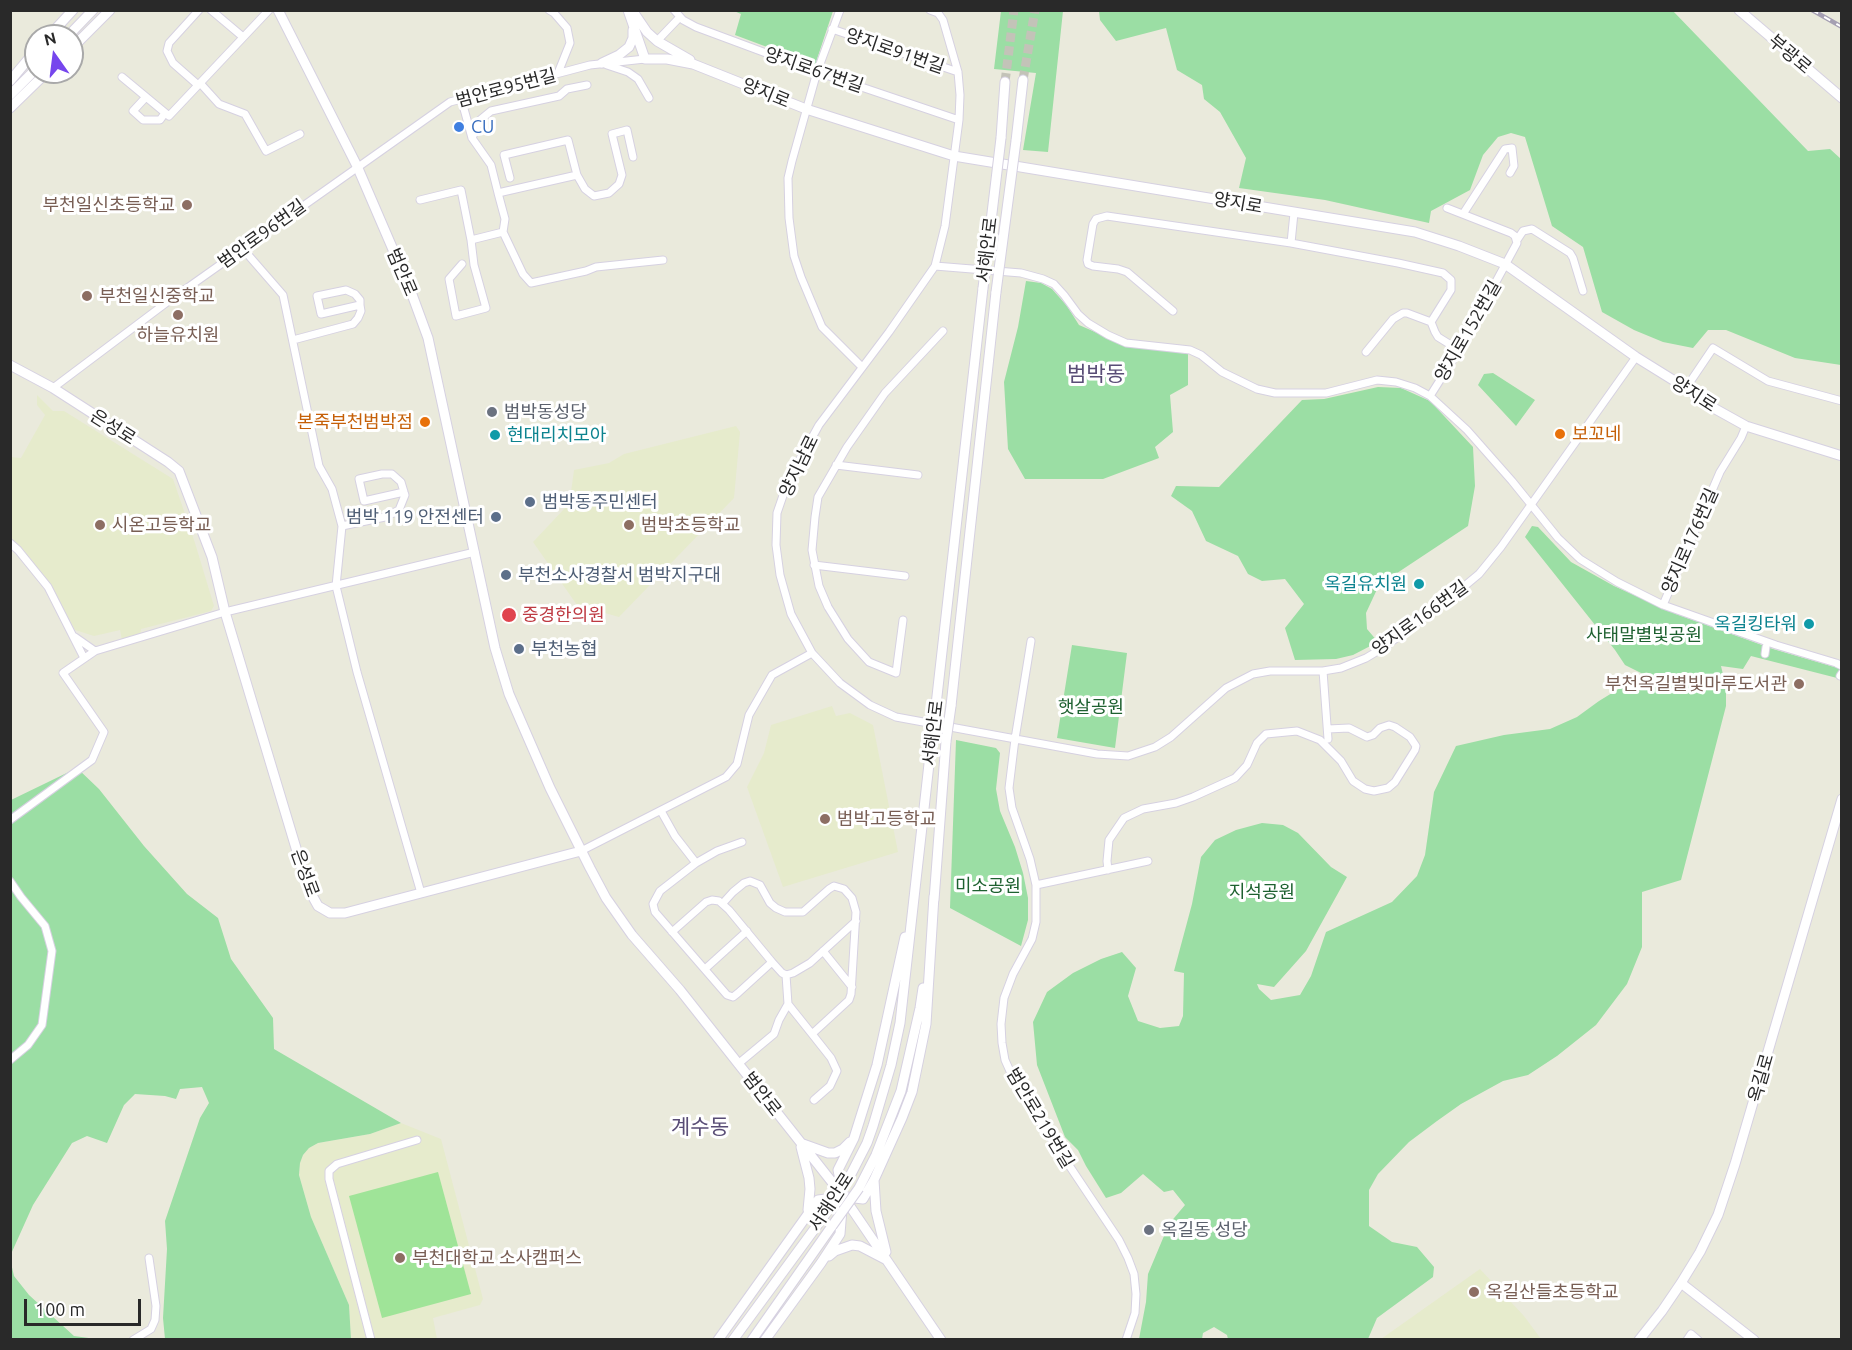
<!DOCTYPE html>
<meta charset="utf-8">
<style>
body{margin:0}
#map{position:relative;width:1852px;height:1350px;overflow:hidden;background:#eaeadc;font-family:Ubuntu,sans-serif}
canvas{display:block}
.frame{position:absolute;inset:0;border:12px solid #292929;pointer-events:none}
.north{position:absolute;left:24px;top:24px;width:60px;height:60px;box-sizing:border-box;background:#fff;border:2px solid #a9a9a9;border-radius:50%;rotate:346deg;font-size:16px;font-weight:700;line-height:24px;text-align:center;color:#292929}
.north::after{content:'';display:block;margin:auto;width:21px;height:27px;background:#7646ed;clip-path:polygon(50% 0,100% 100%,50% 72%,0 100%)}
.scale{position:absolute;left:24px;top:1299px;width:117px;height:27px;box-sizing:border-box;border:3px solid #292929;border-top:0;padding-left:8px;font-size:18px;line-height:21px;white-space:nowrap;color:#292929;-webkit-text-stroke:4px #fff;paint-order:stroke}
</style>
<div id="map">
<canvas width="1852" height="1350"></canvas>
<div class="frame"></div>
<div class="north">N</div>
<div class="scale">100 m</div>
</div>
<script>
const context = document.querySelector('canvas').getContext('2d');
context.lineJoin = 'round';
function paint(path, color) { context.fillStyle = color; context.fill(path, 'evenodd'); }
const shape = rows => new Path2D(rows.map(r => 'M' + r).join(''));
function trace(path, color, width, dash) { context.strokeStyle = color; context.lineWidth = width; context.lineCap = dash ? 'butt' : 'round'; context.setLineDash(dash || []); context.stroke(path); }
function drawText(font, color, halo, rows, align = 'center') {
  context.font = font + ' Ubuntu,"Noto Sans KR",sans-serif'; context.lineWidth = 6; context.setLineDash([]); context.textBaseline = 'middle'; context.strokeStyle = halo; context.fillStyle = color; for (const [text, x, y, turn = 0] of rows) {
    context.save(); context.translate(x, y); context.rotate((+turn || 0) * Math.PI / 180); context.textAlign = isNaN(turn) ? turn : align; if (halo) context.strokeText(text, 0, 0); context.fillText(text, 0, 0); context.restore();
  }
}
const education = shape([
 [37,395,53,411,64,411,173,479,195,543,214,606,211,611,141,629,140,636,122,640,120,630,94,636,75,630,50,585,22,548,11,539,10,457,21,458,45,415,37,405],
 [736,426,740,432,734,498,619,617,577,605,533,542,565,508,571,492,574,470,609,463,624,454],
 [832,706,836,716,850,713,873,725,898,852,783,887,747,787,764,753,771,725],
 [401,1123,441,1139,483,1299,480,1305,433,1318,437,1339,351,1339,349,1305,311,1217,299,1175,300,1163,303,1155,309,1148,318,1143,370,1134],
 [1480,1269,1524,1316,1541,1339,1381,1339]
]);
const green = shape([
 [734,11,833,11,815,65,735,35,741,14],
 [1001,11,1063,11,1048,152,1023,150,1036,73,994,69],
 [1099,11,1673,11,1808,151,1830,149,1841,159,1841,365,1795,358,1726,330,1708,330,1693,348,1663,342,1634,330,1602,312,1583,247,1552,226,1525,137,1511,133,1498,137,1483,155,1470,190,1431,211,1429,223,1325,200,1239,188,1246,158,1220,112,1204,99,1202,85,1177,70,1166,28,1116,41,1100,20],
 [1026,281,1041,283,1052,289,1067,306,1079,325,1125,345,1188,354,1188,385,1170,395,1173,432,1155,447,1159,458,1103,479,1025,479,1008,449,1004,382,1018,327],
 [1493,373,1535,400,1516,426,1478,385,1484,374],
 [1378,387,1401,388,1430,401,1473,447,1475,486,1468,526,1379,585,1366,613,1367,629,1378,642,1353,655,1336,659,1295,660,1285,628,1304,604,1285,579,1262,581,1248,574,1238,556,1206,541,1192,511,1171,496,1176,486,1219,487,1302,400,1324,399],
 [1532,526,1538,527,1571,562,1614,586,1676,614,1773,649,1838,668,1841,670,1841,679,1751,656,1743,669,1721,666,1726,687,1726,706,1681,880,1642,892,1642,947,1627,984,1596,1025,1557,1056,1528,1075,1503,1081,1461,1104,1437,1121,1409,1142,1378,1174,1369,1190,1369,1226,1392,1242,1417,1247,1434,1267,1433,1277,1377,1318,1368,1339,1228,1339,1227,1335,1214,1327,1203,1333,1202,1339,1139,1339,1146,1302,1148,1274,1169,1224,1185,1205,1173,1190,1164,1192,1143,1174,1121,1193,1106,1198,1086,1166,1078,1150,1065,1137,1037,1065,1033,1022,1047,992,1073,973,1101,959,1122,952,1136,968,1128,996,1138,1021,1160,1028,1179,1026,1183,1016,1184,973,1174,971,1192,904,1201,857,1215,840,1236,830,1262,823,1283,825,1298,833,1331,867,1347,877,1306,951,1274,987,1257,984,1259,989,1271,1000,1300,995,1311,976,1326,932,1392,902,1417,876,1425,855,1434,792,1456,746,1504,735,1550,729,1577,717,1599,701,1643,674,1625,665,1615,650,1525,537],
 [1072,645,1127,653,1115,748,1057,738],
 [956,740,996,748,1000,753,996,789,1000,811,1015,847,1023,873,1028,898,1028,920,1021,946,950,908],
 [77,768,99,789,144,846,187,894,218,918,231,959,273,1018,274,1049,401,1123,370,1134,318,1143,309,1148,303,1155,300,1163,299,1175,311,1217,349,1305,351,1339,165,1339,163,1318,167,1249,165,1221,200,1118,209,1103,202,1087,180,1089,176,1099,165,1096,135,1094,124,1105,107,1143,87,1136,72,1143,33,1205,11,1254,11,800],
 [11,1263,14,1276,29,1295,74,1336,96,1339,11,1339]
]);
const pitch = shape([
 [438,1172,471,1294,382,1318,349,1196]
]);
const secondaryTunnel = shape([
 [1023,80,1035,10],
 [1005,82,1014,10]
]);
const street = shape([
 [211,10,243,37],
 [549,10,554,13,567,28,570,43,558,73],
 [674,10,683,20,696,27,817,72,959,120],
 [840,10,817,72,792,161,788,178,789,218,794,256,801,277,822,327,862,367],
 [930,10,938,13,943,20,958,72,960,95,959,120,945,226,935,266,889,332,819,425,788,481,777,513,776,545,780,575,791,614,812,653,840,683,870,705,896,717,1097,754,1128,756,1155,747,1171,737,1226,688,1253,674,1270,671,1323,671,1341,668,1366,658,1386,646,1461,589,1479,574,1501,547,1636,357],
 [832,29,958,72],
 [657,41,680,17],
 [607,65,628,72,638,79,649,98],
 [122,77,169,116,269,10],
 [200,83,219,104,245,114,266,151,300,134],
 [198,85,173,63,167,51,169,43,199,10],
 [146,97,133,111,143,120,160,120,165,113],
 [461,98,472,138,491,165,498,193,577,175,568,140,504,155,510,178],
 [472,138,480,120,491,111,559,96,567,89,587,85],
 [577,175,585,189,594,196,609,193,619,184,622,175,612,134,627,130,633,157],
 [498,193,505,219,503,232,523,274,531,283,586,271,596,267,663,260],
 [420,200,461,190,471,240,503,232],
 [1463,214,1505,149,1512,148,1514,166,1510,173],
 [1517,240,1523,231,1532,229,1570,253,1573,258,1583,291],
 [1291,243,1294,213],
 [243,249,283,295,319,466,332,489,342,526,336,586,357,672,421,893],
 [462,264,449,279,456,316,486,308,474,265,471,240],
 [935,266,1021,273,1043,279,1054,284,1064,295,1078,314,1088,323,1108,335,1126,343,1190,350,1201,355,1222,372,1257,389,1275,393,1326,393,1377,380,1396,382,1415,388,1430,396,1467,430,1512,481,1558,538,1580,559,1617,582,1663,605,1776,645,1836,663,1842,666],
 [1173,311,1127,272,1118,269,1093,266,1088,264,1087,260,1093,224,1096,219,1107,216,1291,243,1398,263,1443,273,1451,280,1451,290,1431,322],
 [293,340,353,324,358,318,361,311,360,305,360,300,355,294,346,290,317,296,321,314,360,305],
 [1366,352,1393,319,1403,313,1407,313,1431,322,1435,332,1438,337,1459,350],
 [53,388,166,303,450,102,590,65,645,59],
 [1686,388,1713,348,1768,381,1842,401],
 [1430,396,1459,350,1517,243,1515,236,1511,233,1447,208],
 [836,465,918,475],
 [342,526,385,517,399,510,405,495,404,492,401,482,392,474,382,474,359,479,364,501,404,492],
 [10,543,18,550,48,587,84,658],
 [814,565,905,576],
 [1663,605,1720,472,1741,438,1746,426],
 [903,620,896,673,869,662,848,639,828,607,819,586,812,550,815,517,818,497,847,447,885,393,943,331],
 [75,637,95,651],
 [1031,641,1015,739,1009,788,1012,808,1030,859,1036,885,1036,922,1032,939,1013,974,1004,998,1001,1024,1002,1043,1005,1060,1018,1089,1119,1240,1128,1258,1134,1274,1136,1294,1135,1313,1126,1340],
 [1765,654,1766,647],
 [1323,671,1328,739],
 [1840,676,1842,673],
 [661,811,675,836,696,863],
 [10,820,92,760,104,732,63,673,95,651,225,612,475,552],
 [742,842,717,851,696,863,660,891,653,904,655,912,727,995,733,997,738,993,772,962,782,973,786,975,793,973,810,963,856,921],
 [581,851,726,777,737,764,749,715,772,675,812,653],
 [1108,870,1107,861,1109,840,1124,818,1143,809,1176,803,1193,797,1235,778,1247,765,1257,743,1266,734,1297,731,1320,740,1341,761,1353,781,1365,789,1374,791,1388,788,1395,782,1415,750,1416,746,1410,737,1395,727,1389,725,1380,728,1373,735,1367,737,1349,728,1328,729],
 [10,881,21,897,45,926,52,951,42,1025,28,1045,10,1060],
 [1036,885,1148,861],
 [723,903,733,892,744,883,750,881,760,885,770,903,776,908,785,912,803,912,829,889,834,886,844,889,852,898,856,912,851,994,849,1000,812,1034,831,1058,837,1071,830,1086,814,1100],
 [672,932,706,902,712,900,719,901,729,910,772,962],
 [823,951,852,987],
 [705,969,747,931],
 [788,1004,812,1034],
 [738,1064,774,1034,779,1020,788,1004,786,975],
 [133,1340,151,1329,155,1320,156,1306,149,1258],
 [371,1340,329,1179,329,1171,337,1164,417,1140],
 [1687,1340,1691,1334,1698,1340]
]);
const secondary = shape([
 [278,10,357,166,410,289,428,338,495,648,509,694,550,788,590,868,606,898,632,935,680,990,843,1196,941,1340],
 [628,10,645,59,667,59,693,64,806,109,954,156,1415,232,1459,246,1505,264,1636,357,1686,388,1710,406,1746,426,1842,456],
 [632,10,647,32,657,41,690,60],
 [1739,10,1842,98],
 [49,36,73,10],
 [68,36,93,10],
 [72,48,110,10],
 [602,63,619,55,629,47,633,38,633,30],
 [10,81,36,50],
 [10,95,36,69],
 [10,108,47,72],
 [1001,138,1005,82],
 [1016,141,1023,80],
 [10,365,53,388,168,462,179,471,212,557,225,612,308,888,318,906,330,913,345,913,581,851],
 [936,705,983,288],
 [951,706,996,292],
 [934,900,946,741],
 [803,1144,828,1153,835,1153,843,1149,850,1142],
 [801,1147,809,1178,810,1189,808,1210],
 [849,1178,867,1143,873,1126,891,1065,900,1023,932,737],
 [874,1180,876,1211,886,1252],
 [859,1188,876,1155,901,1091,920,1008,923,988],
 [843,1194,838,1170,854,1138,877,1065,905,937],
 [847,1197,863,1199,874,1180,902,1118,912,1092,926,1024,934,896],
 [829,1256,835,1251,852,1245,860,1246,885,1259],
 [1681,1283,1754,1340],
 [718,1340,818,1200,841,1197],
 [733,1340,824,1216],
 [752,1340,832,1226],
 [765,1340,821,1263,840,1234,842,1209],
 [1639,1340,1662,1311,1681,1283,1700,1252,1718,1215,1735,1164,1842,799]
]);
const rail = shape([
 [1812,10,1842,27]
]);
const secondaryBridge = shape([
 [983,288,1001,138],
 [996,292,1016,141],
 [932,737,936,705],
 [946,741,951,706],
 [824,1216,849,1178],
 [832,1226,859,1188]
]);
const markers = [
 [459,127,6,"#3f7fe0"],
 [187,205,6,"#8d6e63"],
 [87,296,6,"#8d6e63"],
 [178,315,6,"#8d6e63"],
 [492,412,6,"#6b7280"],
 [425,422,6,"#e8710a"],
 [1560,434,6,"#e8710a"],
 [495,435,6,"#0f9aa8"],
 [530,502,6,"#5c6f8a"],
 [496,517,6,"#5c6f8a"],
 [100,525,6,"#8d6e63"],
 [629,525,6,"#8d6e63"],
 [506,575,6,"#5c6f8a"],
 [1419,584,6,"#0f9aa8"],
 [509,615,8,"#e0444e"],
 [1809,624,6,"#0f9aa8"],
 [519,649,6,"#5c6f8a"],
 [1799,684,6,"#8d6e63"],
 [825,819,6,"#8d6e63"],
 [1149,1230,6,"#6b7280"],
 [400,1258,6,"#8d6e63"],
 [1474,1292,6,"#8d6e63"]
];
const streetNames = [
 ["양지로91번길",895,51,19],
 ["부광로",1790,54,40],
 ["양지로67번길",814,70,19],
 ["범안로95번길",506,88,-15],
 ["양지로",766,93,22],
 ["양지로",1238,203,10],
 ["범안로96번길",262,234,-36],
 ["서해안로",987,250,-83],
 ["범안로",402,272,67],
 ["양지로152번길",1468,331,-60],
 ["양지로",1694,394,33],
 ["은성로",113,427,32],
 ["양지남로",799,466,-64],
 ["양지로176번길",1690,541,-66],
 ["양지로166번길",1420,618,-36],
 ["서해안로",933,733,-83],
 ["은성로",305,873,70],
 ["옥길로",1761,1078,-74],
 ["범안로",762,1094,52],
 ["범안로219번길",1040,1118,59],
 ["서해안로",831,1202,-57]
];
const shopNames = [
 ["CU",471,127]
];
const educationNames = [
 ["부천일신초등학교",175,205,"right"],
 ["부천일신중학교",99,296],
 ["하늘유치원",178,335,"center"],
 ["시온고등학교",112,525],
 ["범박초등학교",641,525],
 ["부천옥길별빛마루도서관",1787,684,"right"],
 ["범박고등학교",837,819],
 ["부천대학교 소사캠퍼스",412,1258],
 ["옥길산들초등학교",1486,1292]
];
const worshipNames = [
 ["범박동성당",504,412],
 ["옥길동 성당",1161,1230]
];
const foodNames = [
 ["본죽부천범박점",413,422],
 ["보꼬네",1572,434,"left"]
];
const cultureNames = [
 ["현대리치모아",507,435,"left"],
 ["옥길유치원",1407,584],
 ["옥길킹타워",1797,624]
];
const serviceNames = [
 ["범박동주민센터",542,502],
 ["범박 119 안전센터",484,517,"right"],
 ["부천소사경찰서 범박지구대",518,575],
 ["부천농협",531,649]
];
const healthNames = [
 ["중경한의원",522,615]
];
const parkNames = [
 ["사태말별빛공원",1644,635],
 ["햇살공원",1091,707],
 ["미소공원",988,886],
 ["지석공원",1262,892]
];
const quarterNames = [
 ["범박동",1096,374],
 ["계수동",700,1127]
];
paint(education, '#e6ebcc');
paint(green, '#9bdea4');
paint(pitch, '#9fe498');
trace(secondaryTunnel, '#c3c3b8', 9, [9, 4.5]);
trace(street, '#d6d1e1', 9);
trace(secondary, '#d6d1e1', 11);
trace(street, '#fff', 7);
trace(secondary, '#fff', 9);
trace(rail, '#a59fb2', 4.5);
trace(rail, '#fff', 2, [7]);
trace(secondaryBridge, '#d6d1e1', 11, []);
trace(secondaryBridge, '#fff', 9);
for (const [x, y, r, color] of markers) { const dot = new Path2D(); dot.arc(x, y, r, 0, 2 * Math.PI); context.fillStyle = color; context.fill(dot); trace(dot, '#fff', 2); }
drawText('18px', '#292929', '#fff', streetNames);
drawText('18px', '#366cbe', '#fff', shopNames, 'left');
drawText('18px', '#785e54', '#fff', educationNames, 'left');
drawText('18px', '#5b616d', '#fff', worshipNames, 'left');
drawText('18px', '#c56008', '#fff', foodNames, 'right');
drawText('18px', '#0d838f', '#fff', cultureNames, 'right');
drawText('18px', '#4e5e75', '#fff', serviceNames, 'left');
drawText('18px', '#be3a42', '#fff', healthNames, 'left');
drawText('18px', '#1e6130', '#fff', parkNames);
drawText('21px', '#594d76', '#fff', quarterNames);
</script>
